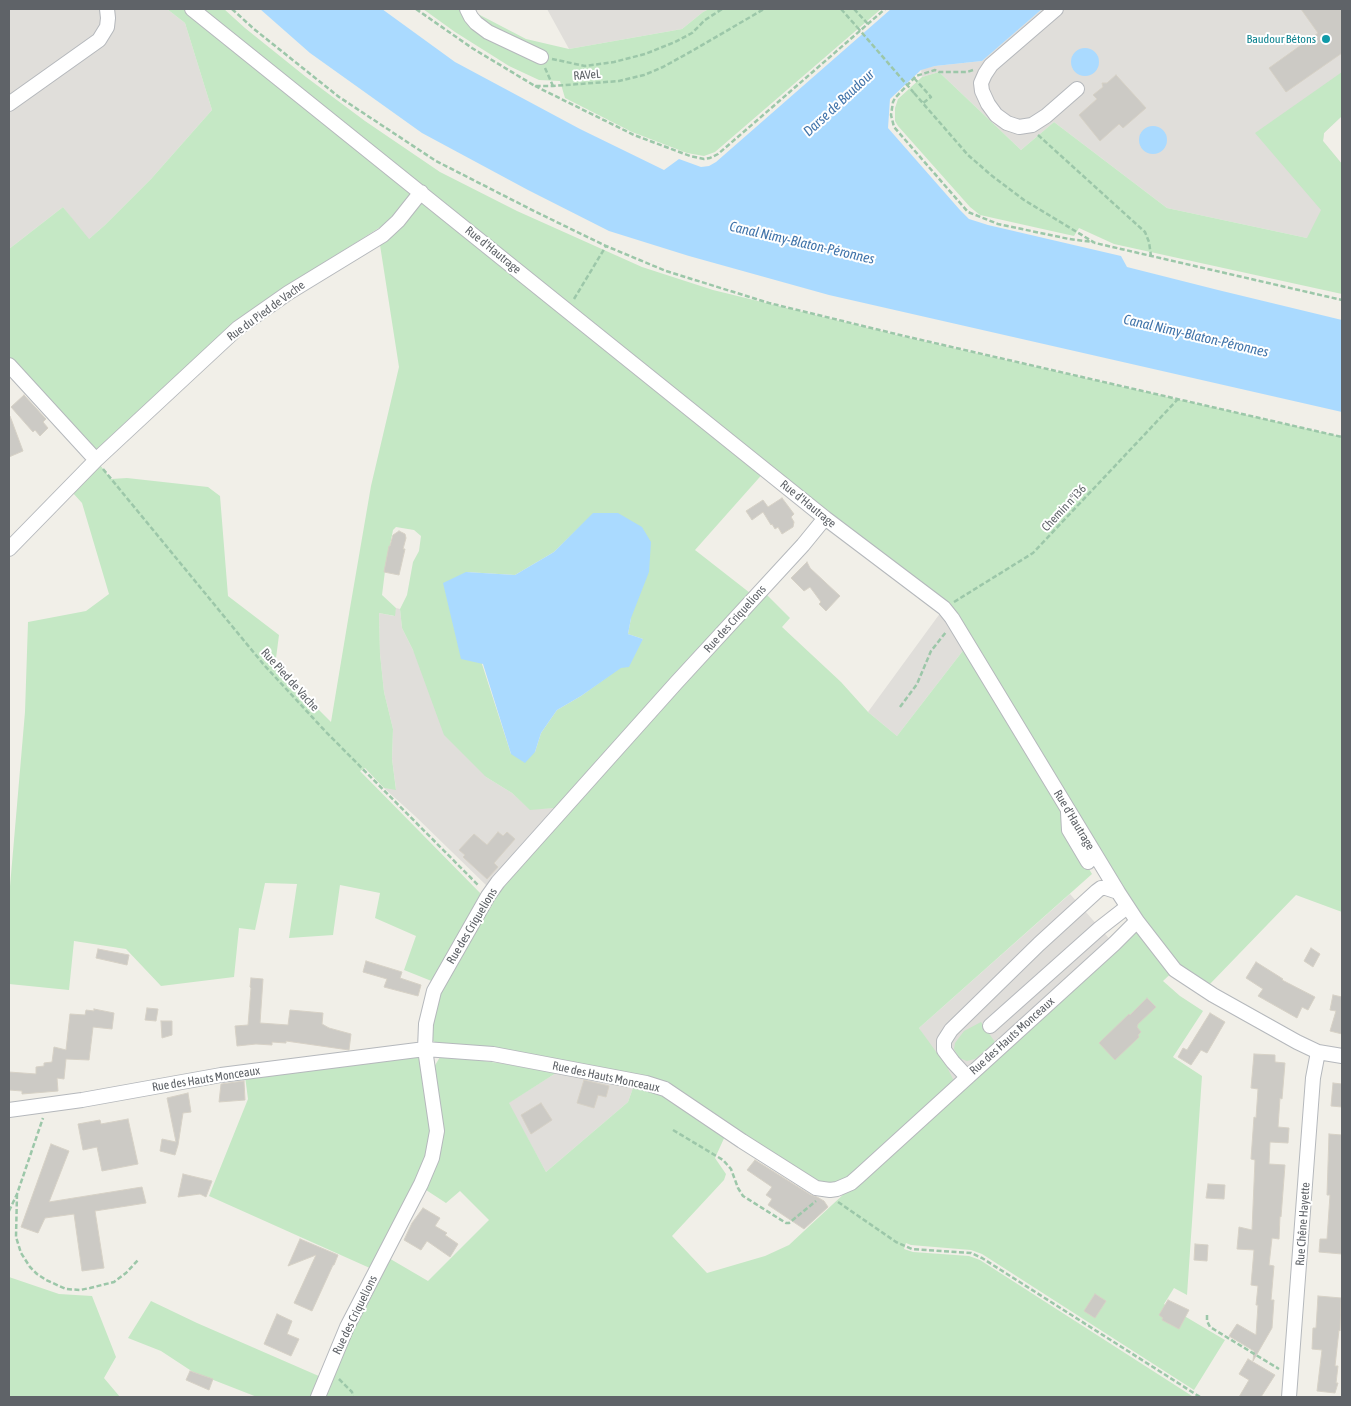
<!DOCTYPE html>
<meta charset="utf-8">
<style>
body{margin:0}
#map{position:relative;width:1351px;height:1406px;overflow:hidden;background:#f1efe8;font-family:"Asap Condensed",sans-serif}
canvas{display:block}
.frame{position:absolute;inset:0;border:10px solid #5f6368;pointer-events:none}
</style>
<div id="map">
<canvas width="1351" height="1406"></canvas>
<div class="frame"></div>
</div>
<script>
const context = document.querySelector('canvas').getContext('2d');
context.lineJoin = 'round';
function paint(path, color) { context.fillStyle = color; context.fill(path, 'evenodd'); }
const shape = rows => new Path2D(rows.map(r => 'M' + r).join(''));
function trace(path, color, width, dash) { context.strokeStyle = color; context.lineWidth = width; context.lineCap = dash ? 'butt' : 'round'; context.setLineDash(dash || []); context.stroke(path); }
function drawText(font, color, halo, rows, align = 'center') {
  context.font = font + ' "Asap Condensed",sans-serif'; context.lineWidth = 4; context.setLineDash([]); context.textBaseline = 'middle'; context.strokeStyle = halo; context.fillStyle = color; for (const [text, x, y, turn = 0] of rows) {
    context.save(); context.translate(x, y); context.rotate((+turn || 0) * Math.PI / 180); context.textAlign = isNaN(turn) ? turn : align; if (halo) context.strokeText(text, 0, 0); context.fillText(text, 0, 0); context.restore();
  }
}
const industrial = shape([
 [9,9,167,9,185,23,212,110,151,179,105,225,88,240,63,207,9,249],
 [547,9,709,9,703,12,682,29,569,49],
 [1042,9,1342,9,1342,116,1324,133,1323,141,1342,164,1342,259,1307,238,1167,208,1054,122,1021,150,939,72,922,77,921,69,935,66,982,61],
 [396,608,400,609,402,628,413,650,486,777,512,793,530,809,554,808,517,849,488,887,415,816,384,788,396,789,392,759,393,729,384,692,380,654,379,613,394,616],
 [941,612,965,648,897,736,868,712],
 [1070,894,1114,944,956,1087,919,1028],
 [556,1073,634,1085,628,1102,546,1172,508,1103]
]);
const green = shape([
 [167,9,224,9,245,28,306,77,365,121,440,172,517,211,642,267,713,290,909,338,1342,437,1342,912,1296,895,1209,985,1180,965,1163,981,1180,996,1203,1011,1173,1057,1202,1076,1187,1295,1174,1288,1164,1304,1225,1340,1194,1390,982,1254,971,1250,911,1245,906,1243,904,1249,913,1252,969,1256,980,1260,1192,1396,1191,1397,322,1397,387,1257,428,1281,489,1220,460,1191,446,1203,423,1188,435,1158,434,1067,440,1057,447,1056,506,1064,556,1073,509,1103,546,1172,628,1102,634,1085,654,1089,726,1134,715,1158,726,1174,724,1180,672,1236,707,1273,765,1256,789,1245,1137,921,956,626,766,470,695,550,759,600,766,594,790,618,782,627,841,682,868,712,897,736,965,648,1063,814,1062,824,1092,874,919,1028,947,1067,955,1083,858,1170,835,1185,817,1183,669,1085,438,1044,433,1041,430,1036,435,1002,447,978,504,885,564,815,554,808,530,810,512,793,486,777,444,735,413,650,402,628,400,609,407,595,413,562,419,551,421,536,414,530,396,527,393,530,385,571,382,595,396,608,395,616,379,613,380,654,384,692,393,729,392,759,396,790,384,788,365,768,360,771,483,896,434,982,404,970,416,936,375,918,380,893,340,885,333,935,289,938,297,884,265,883,255,930,239,928,234,977,161,986,126,949,74,941,69,990,9,984,9,898,25,712,28,622,86,611,109,594,82,503,72,492,100,465,111,479,127,478,208,487,220,496,228,596,279,635,275,666,331,722,350,608,371,486,399,367,380,245,390,239,382,226,264,301,229,327,97,452,9,358,9,249,63,207,89,239,105,225,151,179,212,110,185,23],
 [594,513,631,618,628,634,643,639,621,667,581,696,557,710,541,733,535,752,511,754,482,664,466,572,515,575,554,552],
 [423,9,464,9,469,18,478,14,526,39,569,49,682,29,703,12,709,9,881,9,715,152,704,156,687,153,632,132,565,98,560,81,539,80,509,66,455,32],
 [939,72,1021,150,1054,122,1167,208,1307,238,1321,210,1255,133,1342,72,1342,116,1324,133,1323,141,1342,164,1342,294,1114,244,1079,228,1074,236,980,215,970,207,898,126,895,121,895,108,898,99,922,77],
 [981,1022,995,1042,975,1059,967,1061,959,1058,954,1049,955,1043,964,1031],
 [417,1057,422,1060,433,1145,372,1269,209,1196,248,1099,245,1076],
 [9,1277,59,1294,92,1296,116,1357,104,1378,120,1397,9,1397],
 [151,1301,197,1323,321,1377,313,1397,257,1397,193,1372,161,1351,128,1338]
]);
const water = shape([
 [260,9,382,9,455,62,580,129,664,170,679,159,701,167,709,166,716,162,891,9,1042,9,982,61,935,66,921,70,890,99,888,128,960,210,969,219,988,225,1121,256,1127,267,1218,290,1342,320,1342,412,829,295,689,256,609,231,528,190,422,133,310,53],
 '1071 62a14 14 0 1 1 28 0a14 14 0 1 1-28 0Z',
 '1139 140a14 14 0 1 1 28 0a14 14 0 1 1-28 0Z',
 [593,513,618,513,642,527,651,542,649,572,631,618,628,634,643,639,629,667,621,668,581,696,557,710,541,733,535,752,525,763,511,754,483,664,461,659,443,583,466,572,515,575,554,552]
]);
const building = shape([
 [1301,9,1342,9,1342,53,1286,92,1269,68,1318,33,1301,9],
 [1116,75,1146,108,1123,128,1119,124,1100,141,1079,115,1097,99,1093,95,1103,87,1102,83,1107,83,1116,75],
 [24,395,46,419,43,422,48,428,40,436,35,430,33,432,11,407,24,395],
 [9,416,10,416,23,451,9,457,9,416],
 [782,498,794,514,791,517,794,522,793,527,782,534,778,527,775,529,772,524,771,525,763,512,752,520,746,511,763,500,768,507,782,498],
 [399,531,405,534,406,538,403,549,405,549,399,575,384,572,389,546,390,546,393,535,399,531],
 [807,562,810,568,840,596,826,611,819,604,821,602,810,587,804,591,791,578,807,562],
 [498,832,503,836,507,832,515,839,494,863,498,867,487,879,463,857,465,855,459,850,474,834,487,845,498,832],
 [1311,948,1320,954,1313,967,1304,961,1311,948],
 [98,949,129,955,127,965,96,958,98,949],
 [366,961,402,972,400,978,421,985,418,996,384,987,387,979,363,972,366,961],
 [1256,962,1283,979,1282,980,1315,997,1308,1010,1302,1007,1297,1018,1258,996,1263,989,1246,978,1256,962],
 [251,978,263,979,260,1023,288,1025,290,1010,323,1013,322,1024,329,1028,351,1034,349,1050,286,1041,286,1043,272,1042,272,1045,256,1044,237,1046,235,1026,248,1025,251,988,250,987,251,978],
 [1333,995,1342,997,1342,1034,1330,1031,1336,1011,1330,1010,1333,995],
 [1147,998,1156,1007,1138,1024,1137,1027,1141,1032,1138,1035,1139,1037,1115,1060,1099,1043,1129,1014,1130,1015,1147,998],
 [147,1008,158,1009,156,1021,145,1020,147,1008],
 [94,1009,114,1013,112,1029,93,1027,89,1060,66,1059,64,1079,57,1078,58,1091,22,1094,22,1091,9,1090,9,1072,36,1074,36,1067,44,1066,44,1063,52,1062,54,1047,66,1050,70,1014,85,1015,86,1010,94,1011,94,1009],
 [1210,1013,1225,1022,1207,1053,1201,1050,1191,1065,1178,1057,1183,1048,1187,1050,1210,1013],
 [161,1021,172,1021,172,1035,162,1038,161,1021],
 [1254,1054,1275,1055,1275,1062,1285,1063,1282,1099,1280,1098,1278,1127,1289,1128,1288,1143,1270,1142,1269,1164,1285,1165,1281,1217,1280,1216,1279,1239,1272,1238,1269,1265,1274,1266,1271,1300,1274,1300,1272,1328,1253,1361,1254,1351,1229,1336,1237,1324,1256,1335,1258,1305,1256,1305,1258,1286,1251,1285,1254,1250,1237,1249,1239,1227,1252,1230,1255,1160,1251,1159,1254,1117,1256,1118,1258,1089,1251,1088,1254,1054],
 [584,1080,609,1086,606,1097,598,1095,594,1108,577,1103,584,1080],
 [244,1081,245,1100,219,1102,221,1084,244,1081],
 [1333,1083,1342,1084,1342,1107,1331,1106,1333,1083],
 [188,1093,191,1112,183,1113,178,1145,175,1155,160,1151,162,1139,176,1142,167,1098,188,1093],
 [541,1103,552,1120,531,1134,521,1115,541,1103],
 [128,1119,138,1164,102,1171,97,1147,83,1150,78,1124,100,1120,101,1124,128,1119],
 [1329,1134,1342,1135,1342,1254,1319,1252,1320,1239,1327,1239,1330,1195,1327,1195,1329,1134],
 [51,1144,69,1151,49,1202,142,1187,146,1203,95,1211,104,1268,82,1271,74,1214,45,1218,38,1233,21,1227,51,1144],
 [755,1160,811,1195,817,1197,824,1201,828,1207,804,1229,768,1205,772,1199,766,1195,772,1187,747,1170,755,1160],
 [183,1174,212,1181,206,1197,200,1194,178,1197,183,1174],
 [1208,1184,1225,1185,1224,1199,1206,1198,1208,1184],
 [423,1208,440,1218,435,1226,447,1233,445,1235,458,1244,450,1257,427,1241,421,1250,404,1240,412,1223,423,1208],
 [300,1239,338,1255,334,1265,333,1265,312,1311,294,1303,316,1255,288,1266,300,1239],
 [1195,1244,1208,1245,1207,1261,1194,1260,1195,1244],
 [1095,1294,1106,1301,1095,1318,1084,1311,1095,1294],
 [1318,1296,1341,1298,1340,1331,1339,1330,1335,1366,1338,1366,1336,1383,1338,1383,1335,1393,1317,1391,1322,1350,1312,1349,1313,1328,1316,1328,1318,1296],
 [1168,1300,1189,1310,1179,1329,1162,1320,1163,1318,1159,1315,1168,1300],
 [277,1314,292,1321,287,1334,299,1339,291,1356,264,1344,277,1314],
 [1248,1359,1275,1375,1261,1397,1239,1397,1249,1380,1239,1374,1248,1359],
 [190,1371,213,1379,209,1390,186,1380,190,1371]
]);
const path = shape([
 [232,9,254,29,339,97,436,161,536,212,606,246,666,271,769,303,900,335,1342,437],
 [416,9,472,48,535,86,553,86,619,81,644,75,663,67,692,51,764,9],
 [841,9,857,27],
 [854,9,868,24],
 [552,59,585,66,614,62,645,54,675,42,692,33,705,20,722,9],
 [545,68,553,86],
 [973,70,967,72,939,72,935,70,916,76,895,98,893,102,891,115,894,127,968,212,998,224,1069,239,1093,242],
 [914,78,931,97,923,103],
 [535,86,634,135,690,156,704,159,710,158,718,154,754,123,885,9],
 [914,93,968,155,991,175,1024,200,1095,243,1342,300],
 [1038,135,1145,232,1149,242,1151,256],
 [574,299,606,246],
 [103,469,264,665,326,732,479,886],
 [954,602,1033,553,1178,399],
 [900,707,917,684,931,651,946,632],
 [673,1130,723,1160,731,1169,738,1188,743,1196,786,1223,789,1223,816,1201],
 [17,1194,16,1237,21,1253,30,1267,37,1274,46,1280,66,1289,80,1290,90,1288,114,1282,126,1273,138,1260],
 [838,1202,896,1242,912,1249,971,1253,982,1258,1200,1397],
 [9,1211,17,1194,43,1118],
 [1207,1315,1207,1321,1210,1327,1279,1369],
 [339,1379,352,1392,353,1397]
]);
const minor = shape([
 [192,9,825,518,944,608,952,618,1118,892,1137,921,1175,970,1213,995,1297,1042,1318,1052,1342,1056],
 [467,9,471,17,476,23,488,32,541,57],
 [1056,9,991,65,985,74,981,83,982,91,988,104,996,115,1007,123,1019,127,1032,125,1046,116,1077,89],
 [9,104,99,40,107,27,108,18,107,9],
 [9,365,96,460],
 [9,549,96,460,238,328,288,293,383,235,398,221,421,192],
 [1068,812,1069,830,1088,862],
 [990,1026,1100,928,1127,907],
 [967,1077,953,1062,944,1050,944,1041,951,1030,1039,944,1097,891,1101,888,1106,888,1118,892],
 [9,1110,82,1100,221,1075,425,1049,493,1054,646,1083,665,1089,742,1141,816,1188,830,1190,837,1189,851,1183,859,1176,1114,944,1137,921],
 [318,1397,347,1327,421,1184,432,1158,437,1131,425,1049,426,1024,434,991,488,896,498,882,676,683,803,545,825,518],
 [1289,1397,1313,1078,1318,1052]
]);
const pathBridge = shape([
 [857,27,914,93]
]);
const markers = [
 [1326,39,5,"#0f9aa8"]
];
const cultureNames = [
 ["Baudour Bétons",1316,39]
];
const streetNames = [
 ["RAVeL",587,75,-5],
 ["Rue d'Hautrage",493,250,39],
 ["Rue du Pied de Vache",266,311,-36],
 ["Rue d'Hautrage",808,504,39],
 ["Chemin n°i36",1064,508,-47],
 ["Rue des Criquelions",735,619,-48],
 ["Rue Pied de Vache",290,680,48],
 ["Rue d'Hautrage",1074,820,59],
 ["Rue des Criquelions",472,926,-59],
 ["Rue des Hauts Monceaux",1012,1036,-42],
 ["Rue des Hauts Monceaux",606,1077,12],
 ["Rue des Hauts Monceaux",206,1079,-9],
 ["Rue Chêne Hayette",1303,1224,-86],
 ["Rue des Criquelions",355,1315,-64]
];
const waterNames = [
 ["Darse de Baudour",839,103,-43],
 ["Canal Nimy-Blaton-Péronnes",802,243,13],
 ["Canal Nimy-Blaton-Péronnes",1196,336,13]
];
paint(industrial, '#e0deda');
paint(green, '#c5e8c5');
paint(water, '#aadaff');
paint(building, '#cccac5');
trace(building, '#d6d1c6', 1);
trace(minor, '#b5b8bc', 16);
trace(path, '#9cc7a9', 2.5, [5, 2.5]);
trace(minor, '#fff', 14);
trace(pathBridge, '#9cc7a9', 2.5, [5, 2.5]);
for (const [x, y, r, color] of markers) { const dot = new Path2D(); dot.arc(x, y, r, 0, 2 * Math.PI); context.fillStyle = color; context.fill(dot); trace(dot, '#fff', 2); }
drawText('12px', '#0d838f', '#fff', cultureNames, 'right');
drawText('12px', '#5f6368', '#fff', streetNames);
drawText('italic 14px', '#4174aa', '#fff', waterNames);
</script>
